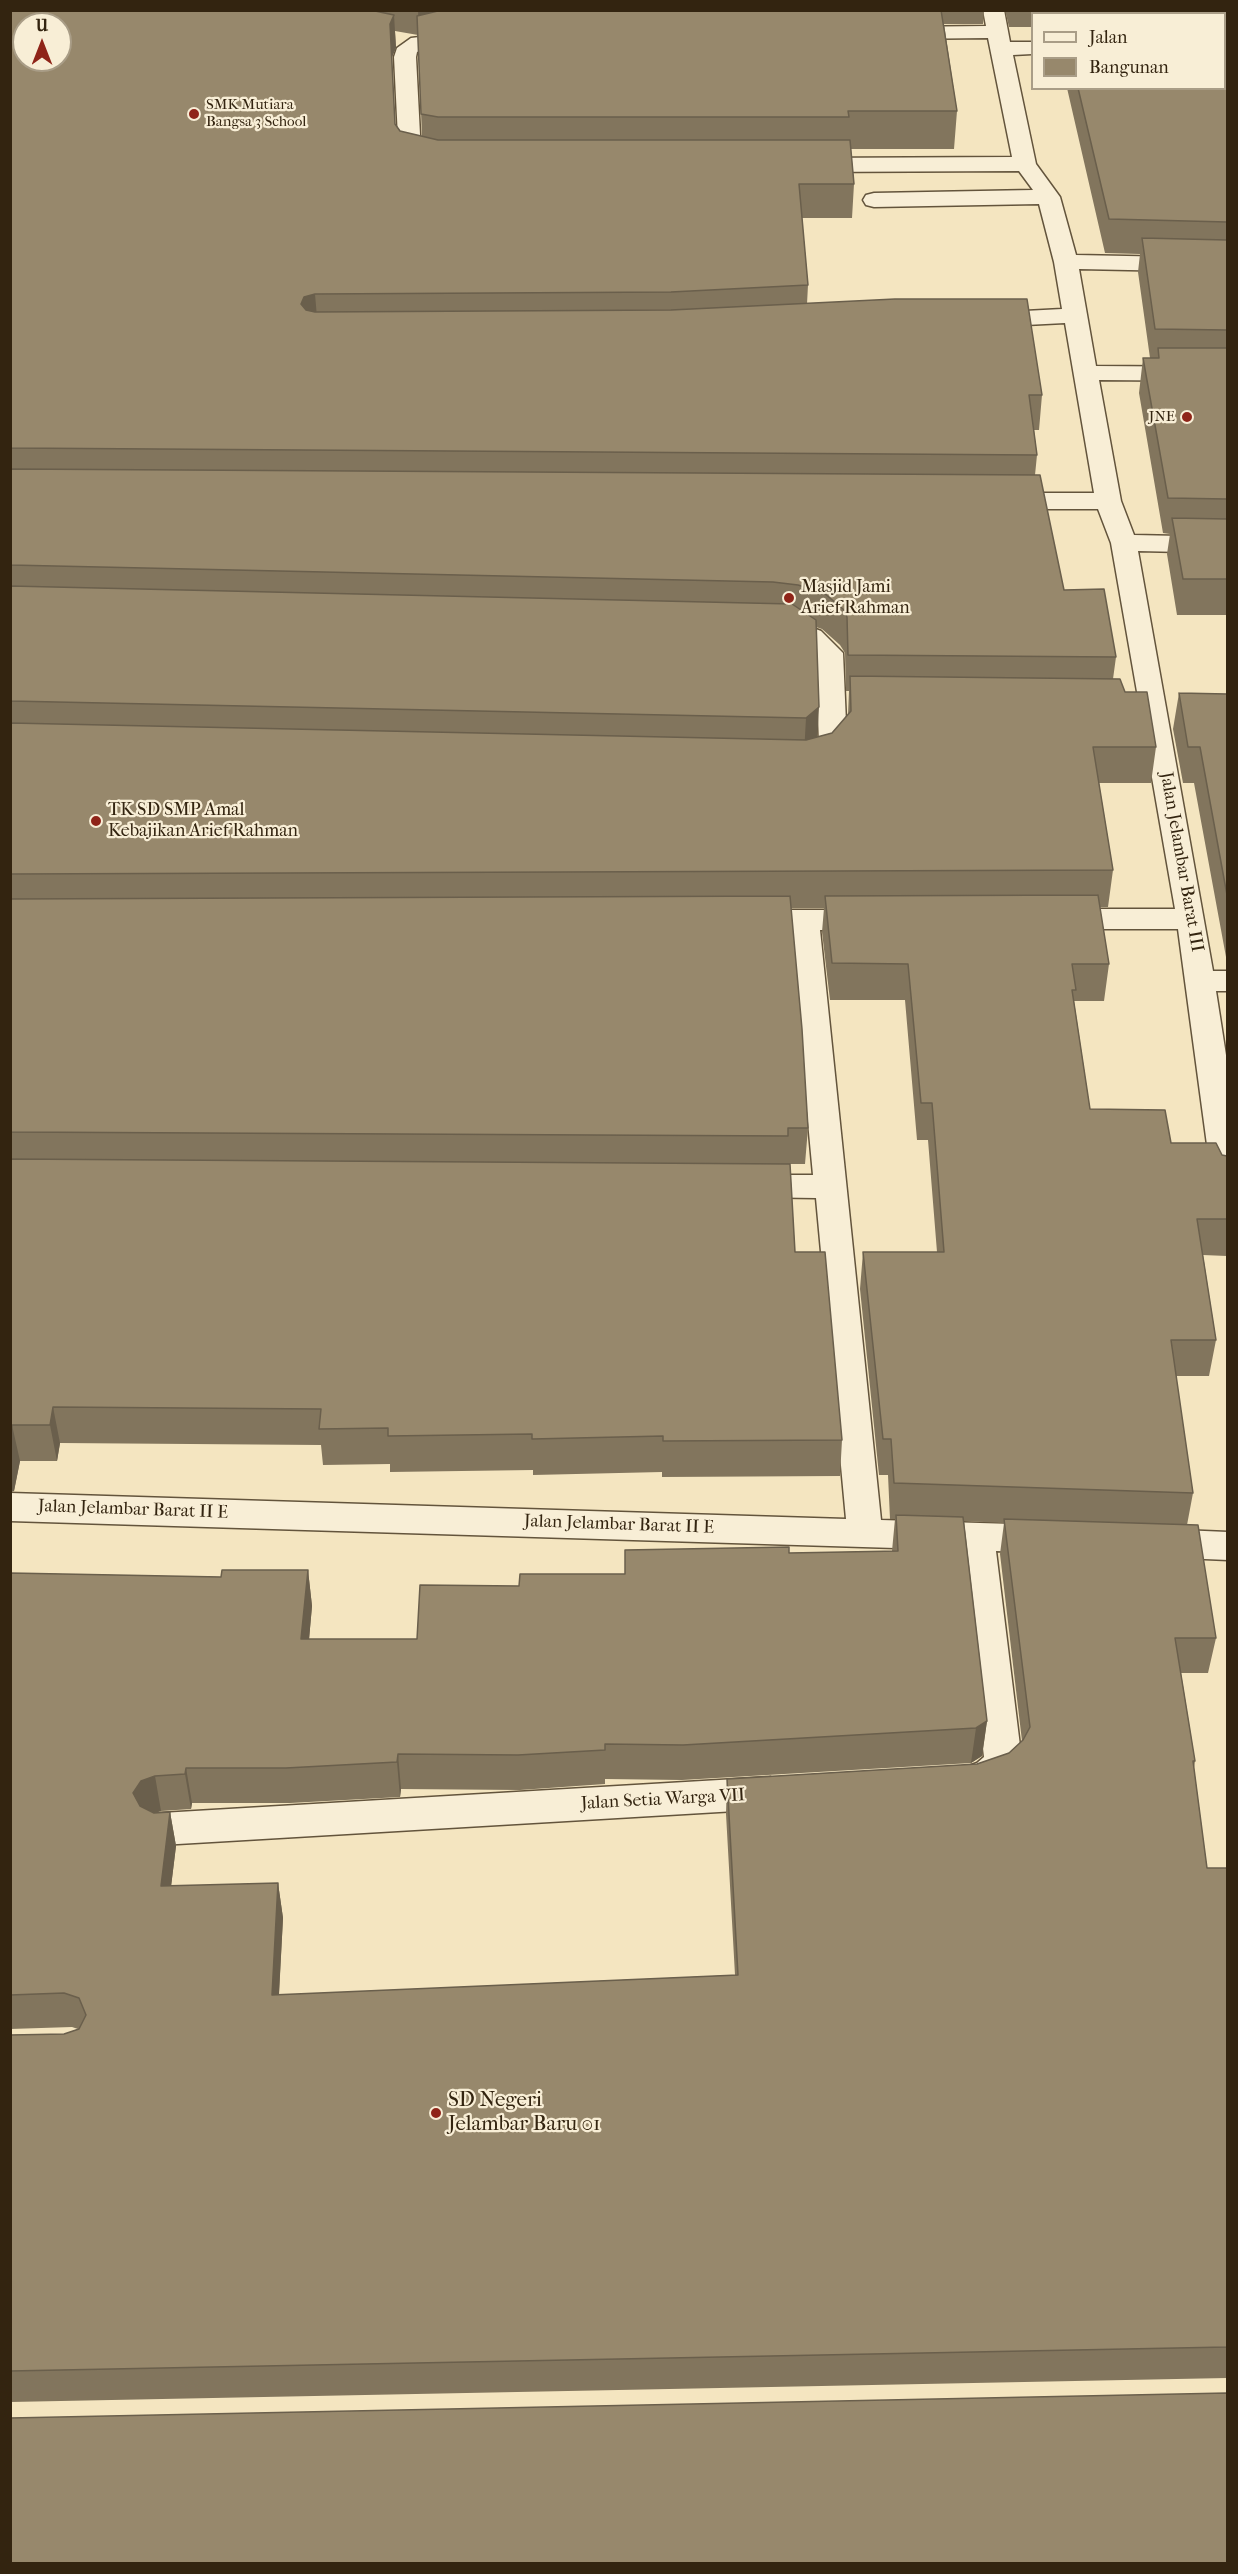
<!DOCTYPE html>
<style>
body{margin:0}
#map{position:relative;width:1238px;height:2574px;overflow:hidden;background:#f4e5c0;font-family:"IM FELL French Canon",serif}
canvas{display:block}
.frame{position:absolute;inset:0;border:12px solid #332410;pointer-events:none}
.legend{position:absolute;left:1031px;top:12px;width:195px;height:78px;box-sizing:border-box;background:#f8eed6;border:2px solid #a99d87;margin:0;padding:8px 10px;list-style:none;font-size:18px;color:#332410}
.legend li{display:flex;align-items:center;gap:12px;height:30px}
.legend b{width:30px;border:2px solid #a99d87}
.north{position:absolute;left:12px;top:12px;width:60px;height:60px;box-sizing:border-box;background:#f8eed6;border:2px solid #a99d87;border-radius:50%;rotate:0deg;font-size:16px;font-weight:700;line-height:24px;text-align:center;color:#332410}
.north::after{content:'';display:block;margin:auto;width:21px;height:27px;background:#8f2418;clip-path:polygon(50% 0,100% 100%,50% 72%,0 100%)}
</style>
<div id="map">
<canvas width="1238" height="2574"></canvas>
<div class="frame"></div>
<ul class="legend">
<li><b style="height:8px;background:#f8eed6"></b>Jalan</li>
<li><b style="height:16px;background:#97886c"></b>Bangunan</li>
</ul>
<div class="north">U</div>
</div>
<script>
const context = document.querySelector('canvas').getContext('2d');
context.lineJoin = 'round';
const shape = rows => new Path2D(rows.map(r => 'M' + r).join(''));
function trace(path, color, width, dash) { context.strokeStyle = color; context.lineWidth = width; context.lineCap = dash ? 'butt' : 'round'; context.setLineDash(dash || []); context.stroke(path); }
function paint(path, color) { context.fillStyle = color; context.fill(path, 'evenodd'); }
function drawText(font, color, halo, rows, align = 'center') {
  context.font = font + ' "IM FELL French Canon",serif'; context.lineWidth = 4.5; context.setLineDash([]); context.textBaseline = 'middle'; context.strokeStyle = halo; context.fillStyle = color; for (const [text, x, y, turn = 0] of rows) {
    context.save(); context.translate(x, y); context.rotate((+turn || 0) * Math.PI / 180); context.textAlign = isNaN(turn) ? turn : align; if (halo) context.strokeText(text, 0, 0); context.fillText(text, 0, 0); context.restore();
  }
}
const minor = shape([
 [983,10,1004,10,1010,42,1032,42,1032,54,1013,55,1036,164,1060,197,1076,255,1228,258,1228,272,1079,269,1096,366,1228,367,1228,381,1099,380,1121,501,1134,535,1228,537,1228,553,1138,551,1213,971,1228,971,1228,991,1216,991,1228,1068,1228,1193,1217,1190,1212,1182,1178,929,1056,929,1046,926,1041,919,1046,912,1056,909,1175,909,1111,543,1098,509,1002,509,993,506,989,501,993,496,1002,493,1094,493,1065,323,987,327,979,325,975,320,979,315,987,313,1062,309,1054,262,1039,204,874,207,866,205,863,200,866,195,874,193,1033,190,1019,171,807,172,799,170,796,165,799,160,807,158,1012,157,988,38,900,39,892,38,889,33,892,28,900,27,986,26,983,10],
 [461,32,469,33,472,38,469,43,424,49,417,52,416,57,421,154,437,159,440,164,437,169,429,171,402,163,399,158,394,57,397,48,411,38,461,32],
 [775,620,805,625,821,631,843,653,847,746,828,768,810,773,800,770,796,764,819,744,816,655,801,643,766,634,762,628,766,622,775,620],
 [747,910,867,910,877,913,882,920,877,927,867,930,820,930,881,1520,1046,1525,1059,1529,1064,1539,1059,1549,1046,1553,996,1551,1022,1762,1016,1773,1003,1786,971,1797,958,1792,952,1781,958,1770,977,1763,984,1757,961,1550,10,1521,10,1493,846,1519,816,1198,747,1197,736,1194,731,1186,736,1178,747,1175,813,1175,790,930,747,930,737,927,732,920,737,913,747,910],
 [1158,1529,1228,1532,1228,1560,1158,1557,1145,1553,1140,1543,1145,1533,1158,1529],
 [770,1777,783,1782,789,1793,783,1804,770,1809,161,1845,148,1840,142,1829,148,1818,161,1813,770,1777]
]);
const wall = shape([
 [10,10,984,10,983,24,944,24,957,111,954,149,851,149,854,184,852,218,802,218,808,285,807,304,1042,395,1039,430,1034,430,1037,455,1035,475,1064,590,1116,657,1113,679,1125,692,1156,747,1151,783,1099,783,1113,870,1108,907,1100,907,1109,964,1104,1001,1074,1001,1090,1109,1171,1143,1227,1156,1227,1256,1203,1255,1216,1340,1209,1376,1176,1376,1193,1493,1187,1525,1216,1638,1208,1673,1181,1673,1195,1761,1194,1768,1207,1868,1227,1868,1227,2378,10,2402,10,2035,64,2034,78,2029,72,2027,10,2029,10,1573,221,1577,308,1570,312,1606,309,1639,417,1639,519,1586,625,1574,789,1553,892,1551,895,1519,890,1519,888,1475,879,1475,860,1289,863,1252,937,1252,928,1140,917,1140,905,1000,830,1000,822,932,824,908,791,908,808,1128,805,1164,790,1164,795,1252,842,1440,840,1476,662,1477,662,1472,533,1475,533,1470,390,1472,390,1464,323,1465,321,1445,60,1443,57,1461,20,1461,14,1491,10,1492],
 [395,31,418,35,422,137,400,131,395,125,392,57,396,48],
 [816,627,822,629,840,645,845,653,846,691,849,691,848,715,832,733,817,737],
 [964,1521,1004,1523,1000,1554,1022,1741,1009,1753,977,1764,727,1779,726,1814,735,1975,279,1995,283,1918,278,1883,171,1886,176,1846,170,1812,156,1812,161,1811,191,1809,192,1803,290,1803,400,1797,401,1789,520,1790,605,1784,605,1779,682,1780,971,1763,982,1756,987,1721],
 [1005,10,1227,10,1227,615,1177,615,1167,554,1170,534,1163,533,1139,393,1143,358,1150,358,1138,272,1140,254,1105,253,1067,88,1224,88,1224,14,1032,14,1032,27,1009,27],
 [1179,693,1227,694,1227,957,1226,957,1194,783,1183,783,1173,729]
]);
const shadedWall = shape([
 [418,10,450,10,419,35],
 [394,15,396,48,392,57,390,24],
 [315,294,318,329,301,304,304,297],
 [819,707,817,743,804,754,806,718],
 [53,1407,60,1443,57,1461,50,1425],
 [12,1425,20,1461,14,1491,10,1492,10,1435],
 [308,1570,312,1606,306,1674,301,1639],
 [987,1721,982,1756,971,1763,976,1728],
 [398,1754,401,1789,400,1797,397,1762],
 [186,1768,192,1803,191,1809,185,1774],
 [155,1776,161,1811,147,1816,140,1828,133,1793,141,1781],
 [170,1812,176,1846,167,1920,161,1886],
 [278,1883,283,1918,277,2029,272,1995]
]);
const building = shape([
 [10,10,375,11,394,15,390,24,395,124,400,131,438,140,850,140,854,184,799,184,808,285,671,292,315,294,304,297,301,304,306,310,315,312,671,310,895,299,1027,299,1042,395,1029,395,1037,455,10,448,10,10],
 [24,24,60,24,60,60,24,60,24,24],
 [442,10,941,10,957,111,848,111,849,117,438,117,421,114,417,16,442,10],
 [1059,10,1227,10,1227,222,1109,219,1078,88,1224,88,1224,14,1060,14,1059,10],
 [1142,238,1227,240,1227,330,1155,329,1142,238],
 [1158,348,1227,348,1227,499,1168,498,1143,358,1159,358,1158,348],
 [10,469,1040,475,1064,590,1104,589,1116,657,848,655,847,617,843,609,824,593,798,585,773,582,10,565,10,469],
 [1172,518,1227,519,1227,579,1183,579,1172,518],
 [10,586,792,604,816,620,819,707,806,718,10,701,10,586],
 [850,676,1120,679,1125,692,1147,692,1156,747,1093,747,1113,870,10,874,10,723,806,740,832,733,851,711,850,676],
 [1179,693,1227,694,1227,895,1200,747,1188,747,1179,693],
 [1098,895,1109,964,1072,964,1076,990,1072,990,1090,1109,1165,1110,1171,1143,1216,1143,1222,1155,1227,1156,1227,1219,1197,1219,1216,1340,1171,1340,1193,1493,894,1483,891,1439,883,1439,863,1252,944,1252,932,1103,921,1103,908,964,832,963,825,896,1098,895],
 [790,896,802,1029,808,1128,788,1128,788,1136,10,1132,10,899,790,896],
 [10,1159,790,1164,795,1252,825,1252,842,1440,663,1441,663,1436,532,1439,532,1434,388,1436,388,1428,319,1429,321,1409,53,1407,50,1425,12,1425,10,1435,10,1159],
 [896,1515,963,1517,987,1721,976,1728,683,1745,605,1744,605,1750,518,1755,398,1754,397,1762,286,1768,186,1768,185,1774,155,1776,141,1781,133,1793,140,1806,154,1813,170,1812,161,1886,278,1883,272,1995,738,1975,727,1779,977,1764,1009,1753,1023,1740,1030,1727,1004,1519,1198,1525,1216,1638,1175,1638,1195,1761,1193,1761,1207,1868,1227,1868,1227,2347,10,2371,10,2035,64,2034,79,2029,86,2015,79,1998,64,1993,10,1995,10,1573,221,1577,222,1570,308,1570,301,1639,417,1639,420,1585,519,1586,520,1574,625,1574,625,1550,789,1547,789,1553,898,1551,896,1515],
 [1227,2393,1227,2564,10,2564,10,2418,1227,2393]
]);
const markers = [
 [194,114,6,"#8f2418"],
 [1187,417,6,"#8f2418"],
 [789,598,6,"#8f2418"],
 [96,821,6,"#8f2418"],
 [436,2113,6,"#8f2418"]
];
const farPoinames = [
 ["SMK Mutiara",206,105],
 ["Bangsa 3 School",206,122],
 ["JNE",1175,417,"right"]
];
const poiNames = [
 ["Masjid Jami",801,588],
 ["Arief Rahman",801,609],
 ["TK SD SMP Amal",108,811],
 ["Kebajikan Arief Rahman",108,832]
];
const streetNames = [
 ["Jalan Jelambar Barat III",1181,862,80],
 ["Jalan Jelambar Barat II E",133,1510,2],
 ["Jalan Jelambar Barat II E",619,1525,2],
 ["Jalan Setia Warga VII",663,1800,-3]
];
const nearPoinames = [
 ["SD Negeri",448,2101],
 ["Jelambar Baru 01",448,2125]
];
trace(minor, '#63543c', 3);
paint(minor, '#f8eed6');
paint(wall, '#82755d');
paint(shadedWall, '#6a5f4c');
paint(building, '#97886c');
trace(building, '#6a5f4c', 1.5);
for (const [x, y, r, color] of markers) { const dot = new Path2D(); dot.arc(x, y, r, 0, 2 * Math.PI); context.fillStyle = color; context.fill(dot); trace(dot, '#f8eed6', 2); }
drawText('15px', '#332410', '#f8eed6', farPoinames, 'left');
drawText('18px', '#332410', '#f8eed6', poiNames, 'left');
drawText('18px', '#332410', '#f8eed6', streetNames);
drawText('21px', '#332410', '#f8eed6', nearPoinames, 'left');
</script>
